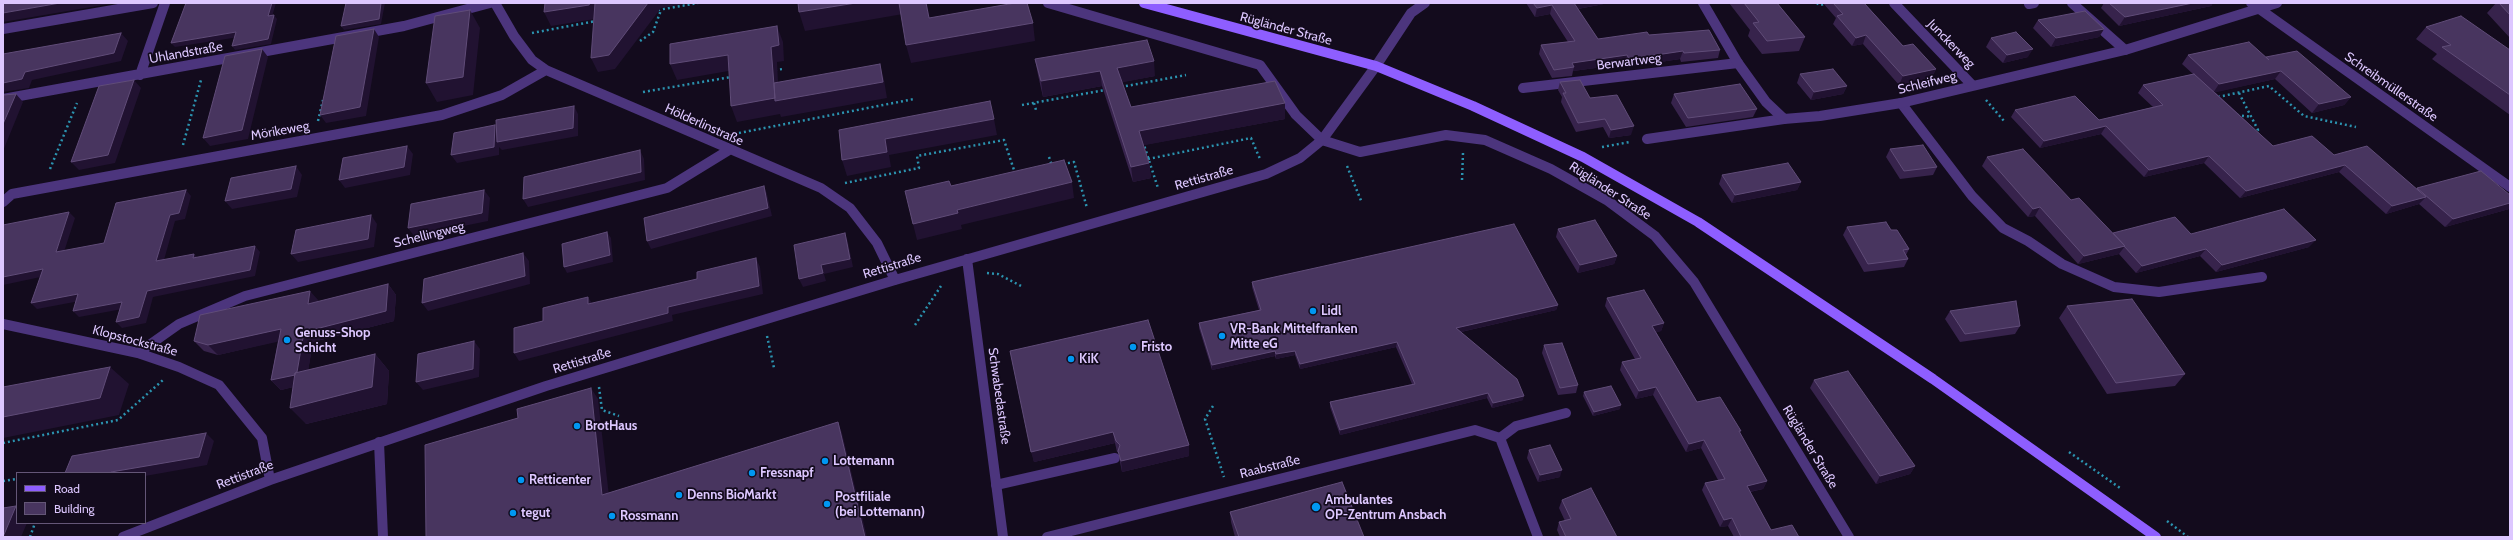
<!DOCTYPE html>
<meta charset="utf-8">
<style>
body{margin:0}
#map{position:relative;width:2513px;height:540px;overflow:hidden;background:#130b1d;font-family:Cabin,sans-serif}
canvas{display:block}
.frame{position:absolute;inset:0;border:4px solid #ddc7ff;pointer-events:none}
.legend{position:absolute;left:16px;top:472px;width:130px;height:52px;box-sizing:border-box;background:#130b1d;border:1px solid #645677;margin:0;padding:5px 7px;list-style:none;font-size:12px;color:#ddc7ff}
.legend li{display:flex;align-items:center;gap:8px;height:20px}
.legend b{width:20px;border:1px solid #645677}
</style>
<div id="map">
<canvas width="2513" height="540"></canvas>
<div class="frame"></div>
<ul class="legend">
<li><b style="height:5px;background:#8e5eff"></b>Road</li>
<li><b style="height:11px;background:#48355f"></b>Building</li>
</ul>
</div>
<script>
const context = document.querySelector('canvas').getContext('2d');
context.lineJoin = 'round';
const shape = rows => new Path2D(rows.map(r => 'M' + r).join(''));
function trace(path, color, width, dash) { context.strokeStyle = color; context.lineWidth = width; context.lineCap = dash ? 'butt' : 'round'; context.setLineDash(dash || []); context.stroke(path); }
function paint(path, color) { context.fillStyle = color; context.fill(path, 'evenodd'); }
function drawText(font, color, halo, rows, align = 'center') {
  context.font = font + ' Cabin,sans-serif'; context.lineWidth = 3.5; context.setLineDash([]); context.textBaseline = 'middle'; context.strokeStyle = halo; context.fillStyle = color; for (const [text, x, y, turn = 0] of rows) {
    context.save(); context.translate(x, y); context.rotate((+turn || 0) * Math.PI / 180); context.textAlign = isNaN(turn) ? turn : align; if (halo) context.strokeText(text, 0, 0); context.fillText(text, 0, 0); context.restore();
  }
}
const path = shape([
 [1817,3,1819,5,1832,3],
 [658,10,698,3],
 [532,33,596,21],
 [640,41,653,32,661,10],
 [775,70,783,69],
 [1121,87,1186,75],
 [643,92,731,77],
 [2239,93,2258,130,2253,131],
 [2218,97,2269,86,2304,116,2356,127],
 [1986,100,2004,121],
 [1034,103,1036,110],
 [1022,105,1105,90],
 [2237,115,2252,117],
 [318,121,323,100],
 [739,133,914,99],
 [1143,142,1158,188],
 [183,145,201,80],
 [1602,147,1630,142],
 [1049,157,1052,166],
 [1148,159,1251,138,1260,159],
 [1063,164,1074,162,1087,208],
 [1347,166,1362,203],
 [50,169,77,103],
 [1462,180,1463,153],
 [845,183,919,168,917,156,1004,140,1015,173],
 [987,273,998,274,1023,287],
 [915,325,941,286],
 [767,336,774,368],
 [599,387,602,410,619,416],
 [1213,406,1205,419,1224,477],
 [3,443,118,420,163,380],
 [2069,452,2120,488],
 [3,481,17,479],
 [2167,521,2188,537],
 [30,537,35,523]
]);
const service = shape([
 [1048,3,1260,65,1296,115,1322,140],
 [2072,3,2125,50],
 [2029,4,2034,3],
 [3,29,153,3],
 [1523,88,1738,63],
 [1901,103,1972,196,2003,228,2028,241,2062,264,2114,287,2159,292,2262,277],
 [1647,139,1784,119],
 [1500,438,1516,426,1566,413],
 [996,485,1115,458]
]);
const minor = shape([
 [495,3,514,36,532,60,546,70,821,188,850,208,877,243,895,280],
 [1703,3,1738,63,1766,102,1784,119,1820,116,1901,103,2125,50,2277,3],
 [1894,3,1972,85],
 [2251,3,2510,187],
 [140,75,165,3],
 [3,99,404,26,490,3],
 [1322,140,1360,152,1446,135,1485,140,1551,169,1608,201,1655,236,1694,282,1849,537],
 [3,202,12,194,442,115,502,95,546,70],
 [967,259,1003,537],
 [3,324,138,353,179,367,219,385,262,438,270,480],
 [138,353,179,324,245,296,667,188,729,150],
 [379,442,383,537],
 [123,537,270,480,546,386,895,280,1266,174,1300,158,1322,140,1376,66],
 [1047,537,1475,430,1500,438,1538,537]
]);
const tertiary = shape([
 [1376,66,1411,13,1425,3]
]);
const secondary = shape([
 [1144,3,1376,66,1473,106,1583,157,1698,222,1933,379,2156,537]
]);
const wall = shape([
 [1526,3,1609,3,1578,9,1598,39,1649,35,1720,50,1718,58,1681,62,1680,59,1627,67,1625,64,1573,71,1572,76,1552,78,1539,54,1541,45,1568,42,1550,14,1535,17],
 [1729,3,1777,3,1805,37,1799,51,1762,54,1748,36,1750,30],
 [1823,3,1864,3,1903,46,1936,69,1932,77,1899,85,1863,44,1852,46,1833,24,1836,18],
 [2104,3,2213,3,2211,6,2119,26,2101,8],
 [2496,3,2510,3,2510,38,2487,13],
 [2038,20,2104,29,2099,37,2051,47,2033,28],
 [2426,27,2510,50,2510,115,2432,59,2437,54,2416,39],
 [1991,38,2028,57,2003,63,1986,47],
 [2188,55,2266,57,2351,97,2344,105,2312,113,2275,79,2215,92,2273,146,2334,155,2416,189,2417,188,2509,209,2445,227,2419,204,2386,214,2339,172,2240,198,2204,163,2144,177,2101,134,2040,148,2011,117,2015,110,2099,120,2153,107,2138,93,2143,85,2193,74,2182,64],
 [1035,59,1155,76,1122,82,1131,107,1285,103,1285,119,1143,145,1149,163,1151,178,1133,182,1102,86,1043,97,1038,75],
 [1800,74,1847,86,1843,94,1811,100,1797,83],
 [1560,82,1590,98,1631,135,1609,138,1603,127,1576,132,1561,102,1562,97,1558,90],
 [1674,94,1757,109,1753,117,1686,127,1671,103],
 [1890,149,1937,167,1933,175,1900,179,1886,157],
 [1987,157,2071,200,2113,233,2191,234,2309,247,2216,272,2200,256,2136,273,2119,254,2078,264,2035,216,2028,217,1982,166],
 [1722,175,1801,182,1797,190,1732,203,1719,184],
 [1847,227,1891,230,1909,249,1906,255,1908,259,1904,267,1864,272,1843,235],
 [1558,229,1617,256,1614,264,1578,273,1556,237],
 [1252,282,1558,305,1556,310,1461,332,1523,400,1492,408,1487,398,1340,435,1330,407,1330,402,1412,384,1396,347,1300,369,1295,355,1276,359,1275,356,1212,370,1199,328,1199,323,1259,310,1252,287],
 [388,284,396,295,394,321,313,342,308,370,375,354,389,371,387,404,306,424,293,387,281,390,271,380,278,341,218,355,204,351,194,341,319,302],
 [1607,298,1664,323,1661,331,1656,332,1697,402,1740,433,1767,481,1763,489,1750,492,1771,530,1799,537,1734,537,1728,526,1720,527,1702,490,1705,483,1718,480,1701,448,1686,452,1653,395,1636,399,1620,370,1622,362,1635,359,1605,306],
 [2067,306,2185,374,2175,386,2107,394,2059,318],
 [1950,311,2020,326,2015,334,1960,342,1945,319],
 [1544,345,1578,385,1576,393,1558,395,1542,353],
 [1010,351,1189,445,1189,456,1122,472,1120,462,1119,453,1117,452,1115,443,1034,462],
 [1814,380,1915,466,1910,474,1876,484,1810,388],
 [1584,392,1620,409,1593,416,1583,396],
 [1529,450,1560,477,1538,482,1527,458],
 [1562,500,1617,537,1560,537,1557,530,1559,522,1565,521,1559,508],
 [1230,512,1364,537,1235,537,1231,522]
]);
const shadedWall = shape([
 [60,3,115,3,3,22,3,13],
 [272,3,276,3,271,20,268,16],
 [381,3,385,3,381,24,344,30,341,26],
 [590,3,598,3,595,19,551,26,544,12],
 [648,3,690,3,661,8,615,69,598,72,591,58],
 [856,3,900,3,903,14,805,31,799,12],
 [926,3,927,3,933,36,929,18],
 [1573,3,1609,3,1572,10],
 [2193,3,2213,3,2211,6,2119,26,2125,17],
 [1552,5,1550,14,1535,17,1537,8],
 [470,10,480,28,473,95,437,102,426,83],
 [274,15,277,19,271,44,235,50,232,46],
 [1033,23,1035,41,911,63,906,45],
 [777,26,783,42,784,61,777,62,779,101,880,64,884,80,887,98,781,117,780,114,737,122,731,106,771,47],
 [374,29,379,37,366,116,326,123,320,115],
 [2104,29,2099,37,2051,47,2056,38],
 [236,32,239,37,175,47,171,43],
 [121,33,128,41,121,61,32,80,29,88,3,92,3,83,25,72],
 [1866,35,1863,44,1852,46,1856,38],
 [262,49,268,57,248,139,210,146,203,138],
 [2033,49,2028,57,2003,63,2007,55],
 [1683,51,1680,59,1627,67,1629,59],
 [728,55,734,70,677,80,670,64],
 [1627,55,1625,64,1573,71,1574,67,1572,63],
 [1154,61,1155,76,1119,83,1117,68],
 [1936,69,1932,77,1899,85,1903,76],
 [1100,71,1102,86,1043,97,1041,81],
 [2281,71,2275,79,2213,93,2219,84],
 [134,80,141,88,115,163,79,170,71,162],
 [1847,86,1843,94,1811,100,1814,92],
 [16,94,23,102,3,151,3,124],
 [2351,97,2344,105,2312,113,2319,104],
 [1285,103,1285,119,1140,146,1139,131],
 [574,106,578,114,578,136,502,150,499,147,499,155,457,163,451,155,495,125,500,133],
 [994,119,997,135,889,155,891,167,847,176,842,160,885,139],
 [1634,126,1631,135,1609,138,1611,130],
 [2106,126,2101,134,2040,148,2044,141],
 [407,146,413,154,410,175,345,188,339,180],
 [640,150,644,159,645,180,528,207,523,199],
 [2209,156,2204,163,2144,177,2149,170],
 [1149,163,1151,178,1133,182,1131,167],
 [2345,165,2339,172,2240,198,2246,191],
 [296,166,302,175,297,197,232,209,225,201],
 [1072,182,1074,198,961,225,962,229,917,240,913,224,957,210],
 [1801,182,1797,190,1732,203,1735,195],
 [764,186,767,194,772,216,651,249,647,241],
 [186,190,191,196,185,219,175,221,162,267,156,261,170,215],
 [484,190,490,198,488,221,414,236,408,228],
 [2426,197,2419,204,2386,214,2392,206],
 [2510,203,2510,208,2509,209,2445,227,2453,219],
 [2040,207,2035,216,2028,217,2033,209],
 [69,212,75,218,62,258,56,252],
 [371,215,377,224,374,247,298,262,291,254],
 [607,232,611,238,613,262,567,273,564,267],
 [845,233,848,242,853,267,824,274,826,281,803,287,799,279,821,265],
 [2316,240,2309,247,2216,272,2222,265],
 [255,246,260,252,255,276,153,297,146,323,122,328,116,322,147,291],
 [2125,246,2119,254,2078,264,2084,256],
 [2206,249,2200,256,2136,273,2142,266],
 [523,253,529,261,530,284,428,311,422,303],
 [194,254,200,260,193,258],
 [1617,256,1614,264,1578,273,1580,265],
 [756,258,760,267,763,294,672,315,673,321,519,361,514,353,668,307],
 [43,269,50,275,3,285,3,277],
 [388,284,396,295,394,321,313,342,306,384,281,390,271,380,304,332],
 [310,291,319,301,308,304],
 [78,294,85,300,37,309,31,303],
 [588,297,593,305,588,304],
 [122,302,128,308,79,317,73,311],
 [1558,305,1556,310,1456,333,1456,328],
 [1664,323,1661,331,1649,334,1652,326],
 [281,329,290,339,218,355,208,345],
 [474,341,480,349,479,377,423,390,416,382],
 [1397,342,1396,347,1300,369,1300,364],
 [1275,351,1275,356,1212,370,1212,365],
 [1295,351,1295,355,1276,359,1276,354],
 [375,354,389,371,387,404,306,424,290,408],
 [110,367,129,384,119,415,3,438,3,417],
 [1656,387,1653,395,1636,399,1639,391],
 [591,388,598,399,610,505,602,495],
 [1488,393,1487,398,1340,435,1340,430],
 [1524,396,1523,400,1492,408,1493,403],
 [1621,405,1620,409,1593,416,1594,412],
 [838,422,842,433,867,537,865,537],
 [1113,432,1115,443,1034,462,1031,452],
 [206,433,214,441,207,465,145,476,145,473,111,473,111,472],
 [1704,440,1701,448,1686,452,1689,444],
 [1189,445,1189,456,1122,472,1121,461],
 [1915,466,1910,474,1876,484,1880,476],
 [1562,470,1560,477,1538,482,1540,475],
 [1767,481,1763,489,1743,493,1747,486],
 [16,506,17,506,17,523,27,523,21,537,3,537],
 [1732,518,1728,526,1720,527,1724,520]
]);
const building = shape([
 [3,3,60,3,3,13,3,3],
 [186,3,272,3,268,16,274,15,268,39,232,46,236,32,171,43,186,3],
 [346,3,381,3,379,19,341,26,346,3],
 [545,3,590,3,589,5,544,12,545,3],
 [595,3,648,3,609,55,591,58,595,3],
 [798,3,856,3,799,12,798,3],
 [899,3,926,3,929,18,1015,3,1027,3,1033,23,906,45,899,3],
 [1533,3,1574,3,1598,39,1647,32,1649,35,1709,30,1720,50,1684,53,1683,51,1629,59,1627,55,1572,63,1574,67,1554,70,1541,45,1575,41,1552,5,1537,8,1533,3],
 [1744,3,1777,3,1805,37,1767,41,1753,23,1759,22,1744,3],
 [1833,3,1864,3,1903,46,1913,44,1936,69,1903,76,1866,35,1856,38,1837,16,1843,14,1833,3],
 [2109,3,2193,3,2125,17,2109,3],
 [2499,3,2510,3,2510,15,2499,3],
 [470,10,463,77,426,83,435,16,470,10],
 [2085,11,2104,29,2056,38,2038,20,2085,11],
 [2461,16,2510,50,2510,95,2442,47,2451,45,2426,27,2461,16],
 [777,26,779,45,771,47,775,98,731,106,728,55,670,64,670,44,777,26],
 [374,29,360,107,320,115,336,36,374,29],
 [2016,32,2033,49,2007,55,1991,38,2016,32],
 [121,33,114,53,25,72,22,79,3,83,3,54,121,33],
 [1147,40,1154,61,1117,68,1131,107,1275,81,1285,103,1139,131,1149,163,1131,167,1100,71,1041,81,1035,59,1147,40],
 [2249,42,2269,60,2266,57,2297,51,2351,97,2319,104,2281,71,2219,84,2188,55,2249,42],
 [262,49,242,130,203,138,225,56,262,49],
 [880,64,883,82,775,101,774,83,880,64],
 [1833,69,1847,86,1814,92,1800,74,1833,69],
 [2194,74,2273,146,2312,136,2334,155,2367,146,2426,197,2392,206,2345,165,2246,191,2209,156,2149,170,2106,126,2044,141,2015,110,2075,96,2099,120,2163,105,2143,85,2194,74],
 [134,80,108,155,71,162,99,86,134,80],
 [1580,80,1590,98,1617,95,1634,126,1611,130,1605,119,1578,123,1563,93,1566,93,1560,82,1580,80],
 [1740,84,1757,109,1688,118,1674,94,1740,84],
 [16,94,3,124,3,95,16,94],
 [990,101,994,119,885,139,887,152,842,160,839,130,990,101],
 [574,106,573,128,497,142,496,120,574,106],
 [495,125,494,147,451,155,454,133,495,125],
 [1923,145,1937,167,1904,171,1890,149,1923,145],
 [407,146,404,167,339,180,343,158,407,146],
 [2023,149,2071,200,2079,198,2125,246,2084,256,2040,207,2033,209,1987,157,2023,149],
 [640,150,641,172,523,199,524,177,640,150],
 [1064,160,1072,182,957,210,958,213,913,224,905,191,949,181,951,186,1064,160],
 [1788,163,1801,182,1735,195,1722,175,1788,163],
 [296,166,291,189,225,201,231,178,296,166],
 [2481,171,2510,195,2510,203,2453,219,2417,188,2481,171],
 [764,186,768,208,647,241,644,218,764,186],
 [186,190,179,213,170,215,156,261,194,254,193,258,255,246,250,270,147,291,139,317,116,322,122,302,73,311,78,294,31,303,43,269,3,277,3,225,69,212,56,252,104,243,116,203,186,190],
 [484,190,482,213,408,228,411,204,484,190],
 [2284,209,2316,240,2222,265,2206,249,2142,266,2124,246,2125,246,2113,233,2175,217,2191,234,2284,209],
 [371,215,368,239,291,254,296,230,371,215],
 [1595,220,1617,256,1580,265,1558,229,1595,220],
 [1886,222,1891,230,1897,230,1909,249,1903,250,1908,259,1868,264,1847,227,1886,222],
 [1514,224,1558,305,1456,328,1517,379,1524,396,1493,403,1488,393,1340,430,1330,402,1415,384,1397,342,1300,364,1295,351,1276,354,1275,351,1212,365,1199,323,1261,310,1252,282,1514,224],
 [607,232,610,255,564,267,562,244,607,232],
 [845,233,850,259,821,265,823,273,799,279,794,245,845,233],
 [523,253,525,276,422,303,424,279,523,253],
 [756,258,759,286,668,307,668,313,514,353,514,328,543,321,543,308,588,297,588,304,697,279,697,272,756,258],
 [388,284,386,311,304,332,297,372,295,373,295,375,271,380,281,329,208,345,194,341,200,315,310,291,308,304,388,284],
 [1644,290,1664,323,1652,326,1697,402,1720,397,1741,431,1739,431,1767,481,1747,486,1771,530,1792,525,1799,537,1741,537,1732,518,1724,520,1705,483,1725,479,1704,440,1689,444,1656,387,1639,391,1622,362,1641,358,1607,298,1644,290],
 [2132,299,2185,374,2116,383,2067,306,2132,299],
 [2016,301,2020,326,1965,334,1950,311,2016,301],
 [1148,320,1189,445,1121,461,1118,451,1120,445,1116,441,1113,432,1031,452,1010,351,1148,320],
 [474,341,473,369,416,382,418,354,474,341],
 [1562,343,1578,385,1560,388,1544,345,1562,343],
 [375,354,372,387,290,408,295,373,375,354],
 [110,367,100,398,3,417,3,387,110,367],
 [1848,371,1915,466,1880,476,1814,380,1848,371],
 [1611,386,1621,405,1594,412,1584,392,1611,386],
 [591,388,602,495,838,422,865,537,426,537,425,445,518,418,517,409,591,388],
 [206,433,199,457,111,472,111,473,65,473,72,456,206,433],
 [1550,445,1562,470,1540,475,1529,450,1550,445],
 [1342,482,1364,537,1239,537,1230,512,1342,482],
 [1591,488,1617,537,1566,537,1559,522,1571,519,1562,500,1591,488],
 [16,506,3,537,3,508,16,506]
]);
const markers = [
 [1313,311,4,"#0097f2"],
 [1222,336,4,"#0097f2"],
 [287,340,4,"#0097f2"],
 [1133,347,4,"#0097f2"],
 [1071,359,4,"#0097f2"],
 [577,426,4,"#0097f2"],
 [825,461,4,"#0097f2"],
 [752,473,4,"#0097f2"],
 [521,480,4,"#0097f2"],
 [679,495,4,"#0097f2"],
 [827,504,4,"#0097f2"],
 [1316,507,5,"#0097f2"],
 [513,513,4,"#0097f2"],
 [612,516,4,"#0097f2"]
];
const streetNames = [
 ["Rügländer Straße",1286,29,15],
 ["Junckerweg",1951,44,46],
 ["Uhlandstraße",186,53,-10],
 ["Berwartweg",1629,62,-7],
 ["Schleifweg",1927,83,-14],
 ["Schreibmüllerstraße",2391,87,35],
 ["Hölderlinstraße",704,125,24],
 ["Mörikeweg",280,131,-10],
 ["Rettistraße",1204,178,-16],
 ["Rügländer Straße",1610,191,33],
 ["Schellingweg",429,235,-14],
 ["Rettistraße",892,266,-17],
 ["Klopstockstraße",135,341,15],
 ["Rettistraße",582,361,-17],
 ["Schwabedastraße",999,396,82],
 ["Rügländer Straße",1810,447,59],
 ["Raabstraße",1270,467,-14],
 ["Rettistraße",245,475,-21]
];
const poiNames = [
 ["Lidl",1321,311],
 ["VR-Bank Mittelfranken",1230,329],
 ["Mitte eG",1230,344],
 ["Genuss-Shop",295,333],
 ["Schicht",295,348],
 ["Fristo",1141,347],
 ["KiK",1079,359],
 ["BrotHaus",585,426],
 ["Lottemann",833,461],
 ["Fressnapf",760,473],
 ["Retticenter",529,480],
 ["Denns BioMarkt",687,495],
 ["Postfiliale",835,497],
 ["(bei Lottemann)",835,512],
 ["Ambulantes",1325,500],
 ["OP-Zentrum Ansbach",1325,515],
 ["tegut",521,513],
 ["Rossmann",620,516]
];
trace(path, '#2b93af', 2.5, [2, 3]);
trace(service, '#4c357d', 10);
trace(minor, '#4c357d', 10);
trace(tertiary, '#4c357d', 10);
trace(secondary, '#8e5eff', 10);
paint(wall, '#37234c');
paint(shadedWall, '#211231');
paint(building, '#48355f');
trace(building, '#604c78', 1);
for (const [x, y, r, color] of markers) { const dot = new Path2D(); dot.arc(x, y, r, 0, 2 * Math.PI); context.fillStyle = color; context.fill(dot); trace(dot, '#130b1d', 1.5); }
drawText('13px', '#ddc7ff', '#130b1d', streetNames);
drawText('bold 13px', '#ddc7ff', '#130b1d', poiNames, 'left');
</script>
